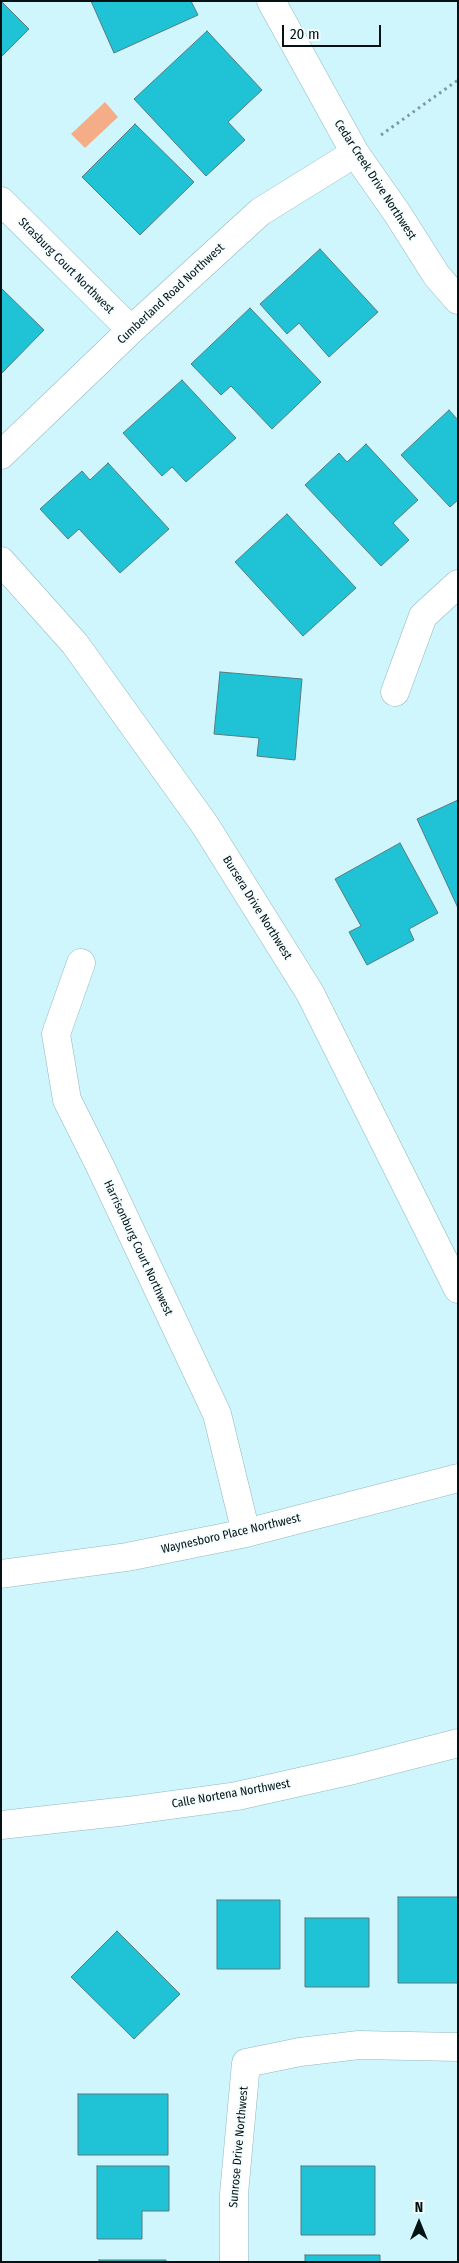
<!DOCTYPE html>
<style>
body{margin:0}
#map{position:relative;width:459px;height:2263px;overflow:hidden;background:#cef6fc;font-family:"Fira Sans Condensed",sans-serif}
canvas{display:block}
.frame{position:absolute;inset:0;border:2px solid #041214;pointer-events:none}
.north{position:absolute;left:394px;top:2198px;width:50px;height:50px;-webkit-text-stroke:4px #f5fdfe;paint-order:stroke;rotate:0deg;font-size:14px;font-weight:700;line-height:20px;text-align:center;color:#041214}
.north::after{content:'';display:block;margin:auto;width:18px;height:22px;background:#041214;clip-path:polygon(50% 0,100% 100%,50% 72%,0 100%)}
.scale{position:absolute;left:282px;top:25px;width:99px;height:22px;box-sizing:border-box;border:2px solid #041214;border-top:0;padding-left:6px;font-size:15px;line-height:18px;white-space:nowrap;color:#041214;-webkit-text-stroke:4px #f5fdfe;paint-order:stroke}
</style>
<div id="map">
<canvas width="459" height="2263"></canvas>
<div class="frame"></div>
<div class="north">N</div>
<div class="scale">20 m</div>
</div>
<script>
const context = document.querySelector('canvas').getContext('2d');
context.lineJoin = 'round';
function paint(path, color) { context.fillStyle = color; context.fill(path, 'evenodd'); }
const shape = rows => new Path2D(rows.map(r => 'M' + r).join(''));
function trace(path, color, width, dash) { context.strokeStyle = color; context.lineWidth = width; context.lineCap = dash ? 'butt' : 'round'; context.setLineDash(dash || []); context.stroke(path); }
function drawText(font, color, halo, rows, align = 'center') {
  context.font = font + ' "Fira Sans Condensed",sans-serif'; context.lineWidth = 4; context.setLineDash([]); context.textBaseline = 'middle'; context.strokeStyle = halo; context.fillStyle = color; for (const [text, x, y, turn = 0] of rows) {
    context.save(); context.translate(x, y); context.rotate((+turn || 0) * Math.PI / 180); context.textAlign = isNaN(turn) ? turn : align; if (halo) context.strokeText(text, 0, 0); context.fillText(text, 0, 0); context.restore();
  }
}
const water = shape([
 [105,102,118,117,85,148,71,134]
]);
const building = shape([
 [1,1,29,29,1,57,1,1],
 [91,1,191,1,198,15,114,53,91,1],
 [207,31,262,90,228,122,245,140,206,176,134,99,207,31],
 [135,124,194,182,140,235,82,177,135,124],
 [320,249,378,312,329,357,299,323,287,334,260,304,320,249],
 [1,288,44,330,1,374,1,288],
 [250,308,321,382,272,429,231,386,221,395,191,364,250,308],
 [182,380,236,438,186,482,172,467,162,476,123,433,182,380],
 [449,410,458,420,458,500,450,507,401,455,449,410],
 [366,444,418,500,393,523,409,540,381,566,305,485,339,453,347,462,366,444],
 [108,463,169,529,120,573,79,529,68,539,40,509,82,471,90,480,108,463],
 [287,514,356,588,303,636,235,562,287,514],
 [220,672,302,679,295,760,257,756,259,738,214,734,220,672],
 [458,800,458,908,417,819,458,800],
 [400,843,438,913,409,929,414,940,367,965,349,932,361,926,335,879,400,843],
 [398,1897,458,1897,458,1983,398,1983,398,1897],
 [217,1900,280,1900,280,1969,217,1969,217,1900],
 [305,1918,369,1918,369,1987,305,1987,305,1918],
 [117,1931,180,1994,134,2039,71,1977,117,1931],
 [78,2094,168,2094,168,2155,78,2155,78,2094],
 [97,2166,169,2166,169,2211,142,2211,142,2239,97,2239,97,2166],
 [301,2166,375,2166,375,2235,301,2235,301,2166],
 [305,2255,380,2255,380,2262,305,2262,305,2255],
 [99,2260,166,2260,166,2262,99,2262,99,2260]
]);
const path = shape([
 [381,135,458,80]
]);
const minor = shape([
 [271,1,355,153,397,213,437,276,458,300],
 [1,201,131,330],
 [1,455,131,330,260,212,355,153],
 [1,561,75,644,205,825,310,993,458,1289],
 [395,692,423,616,458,584],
 [81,963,56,1034,67,1100,101,1168,217,1414,246,1533],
 [1,1574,127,1557,246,1533,458,1478],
 [234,2262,234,2194,246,2063,300,2052,359,2045,458,2047]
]);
const tertiary = shape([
 [1,1825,127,1811,237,1796,353,1770,458,1743]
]);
const streetNames = [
 ["Cedar Creek Drive Northwest",375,180,57],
 ["Strasburg Court Northwest",66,266,45],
 ["Cumberland Road Northwest",171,294,-43],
 ["Bursera Drive Northwest",257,908,58],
 ["Harrisonburg Court Northwest",138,1248,65],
 ["Waynesboro Place Northwest",231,1534,-13],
 ["Calle Nortena Northwest",231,1794,-10],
 ["Sunrose Drive Northwest",239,2147,-85]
];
paint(water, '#f5ad88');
paint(building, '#20c3d6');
trace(building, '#567b80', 1);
trace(minor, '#91b8be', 29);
trace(tertiary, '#91b8be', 29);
trace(path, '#7d9b9f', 3, [2.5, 4]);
trace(minor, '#fff', 28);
trace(tertiary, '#fff', 28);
drawText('12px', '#041214', '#f5fdfe', streetNames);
</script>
